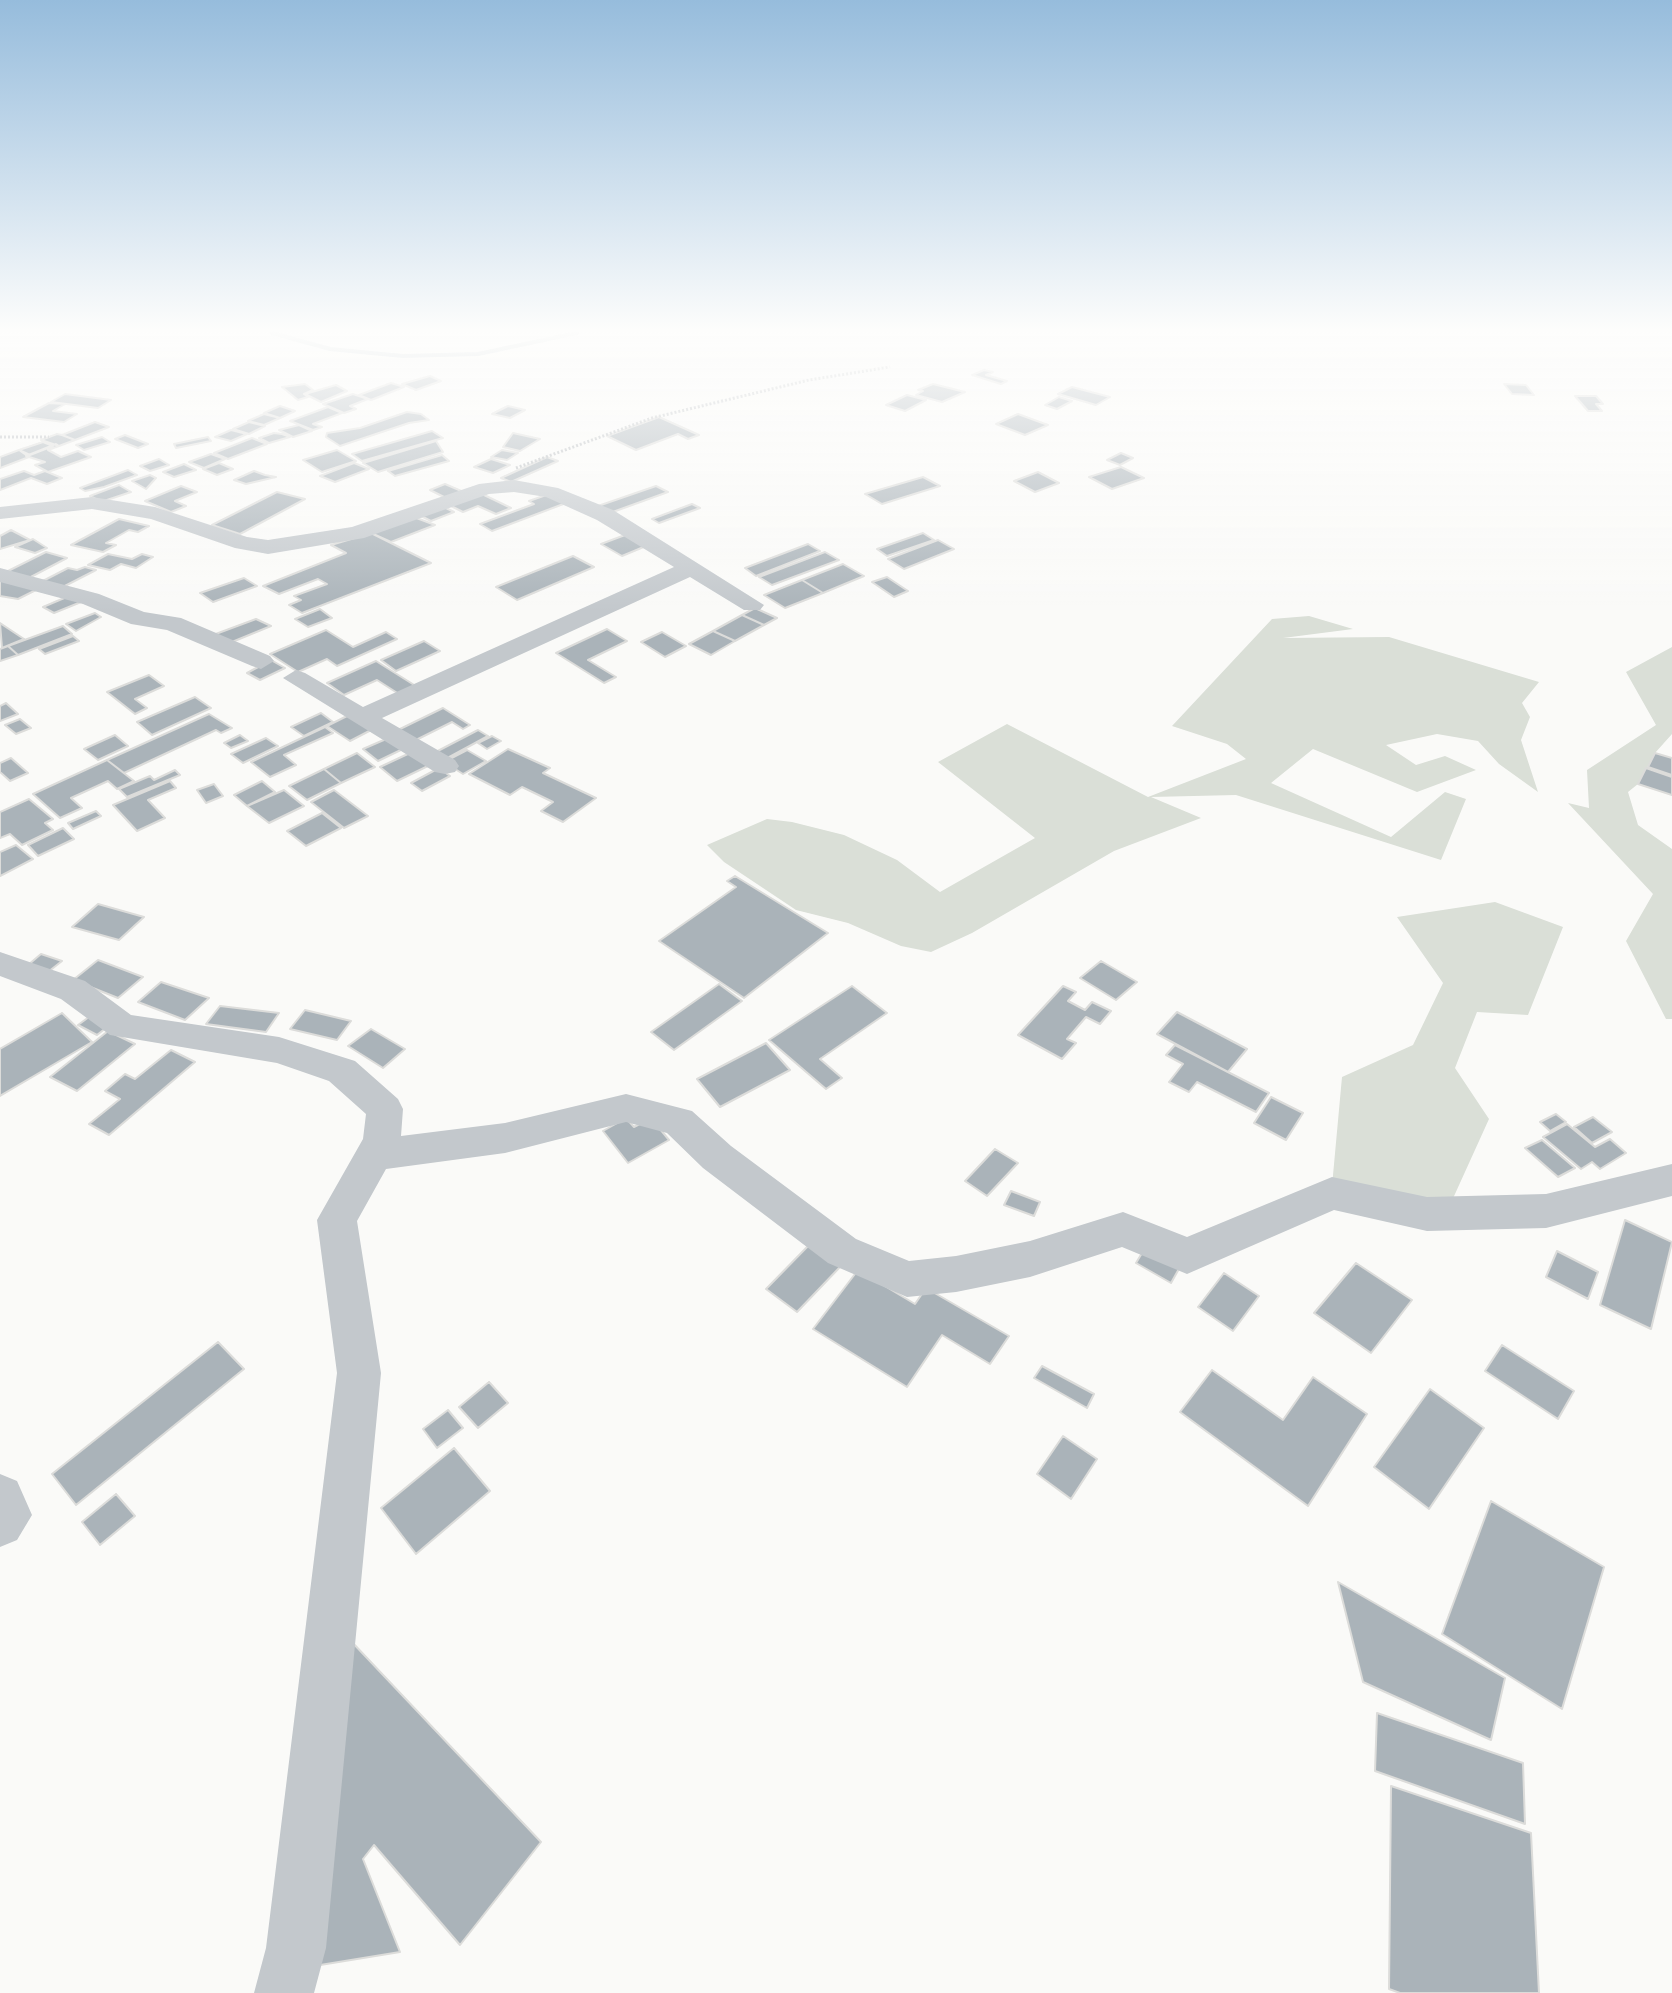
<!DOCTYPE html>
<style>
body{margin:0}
canvas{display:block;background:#fafaf8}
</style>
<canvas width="1672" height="1993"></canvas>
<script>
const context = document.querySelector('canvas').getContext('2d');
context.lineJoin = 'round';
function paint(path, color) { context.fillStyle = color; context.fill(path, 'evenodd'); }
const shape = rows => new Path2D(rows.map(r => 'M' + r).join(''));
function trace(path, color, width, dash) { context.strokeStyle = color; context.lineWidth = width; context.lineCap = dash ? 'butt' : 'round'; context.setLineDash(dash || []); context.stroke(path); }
const green = shape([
 [1309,616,1353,629,1283,638,1389,637,1539,682,1522,703,1530,717,1521,740,1538,792,1499,764,1478,741,1437,734,1386,745,1416,765,1445,756,1476,770,1417,792,1313,749,1271,783,1391,837,1445,792,1466,799,1441,860,1236,795,1151,797,1201,818,1114,851,972,933,931,952,901,946,848,923,796,910,724,862,707,845,767,819,792,822,844,835,897,860,940,892,1035,838,938,762,1007,724,1148,797,1246,759,1227,744,1172,726,1272,619],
 [1672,647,1672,734,1655,753,1638,784,1628,792,1638,825,1672,849,1672,1019,1666,1019,1626,941,1653,894,1568,803,1589,808,1587,770,1656,725,1626,672],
 [1495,902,1563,927,1528,1015,1477,1012,1455,1068,1489,1119,1450,1205,1332,1186,1342,1077,1413,1045,1443,983,1397,917]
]);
const stream = shape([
 [272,333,330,349,403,356,478,354,577,333]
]);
const building = shape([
 [984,370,993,372,986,375,1007,381,1001,384,972,375,984,370],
 [430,376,441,381,416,390,402,384,430,376],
 [391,383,404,387,371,400,359,395,391,383],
 [305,384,313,390,304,394,308,397,298,400,282,387,305,384],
 [933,384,965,392,942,402,916,395,923,391,918,390,933,384],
 [1504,384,1526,385,1534,395,1512,394,1504,384],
 [336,385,347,391,321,402,305,394,336,385],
 [1072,387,1110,397,1096,405,1058,394,1072,387],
 [65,394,111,400,98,408,51,402,65,394],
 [353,394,368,399,350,406,356,409,344,413,323,404,353,394],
 [907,395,926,400,905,411,886,405,907,395],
 [1575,396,1596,396,1603,404,1596,404,1602,411,1588,411,1575,396],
 [1059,397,1072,401,1057,409,1045,405,1059,397],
 [49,403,65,404,53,411,77,414,64,422,23,417,49,403],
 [280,406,295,411,280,418,264,413,280,406],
 [508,406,525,410,510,418,492,414,508,406],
 [328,407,342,413,313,424,322,427,313,430,290,421,328,407],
 [407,412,421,414,429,420,409,423,340,446,326,437,327,433,360,428,407,412],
 [264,414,280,418,264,425,248,421,264,414],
 [1018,414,1048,425,1025,435,996,424,1018,414],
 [659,417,699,435,688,439,678,434,636,450,607,436,659,417],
 [95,422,109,427,75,440,62,435,95,422],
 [249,422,265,426,249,434,233,429,249,422],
 [299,425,312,431,293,437,279,430,299,425],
 [231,430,247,434,231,441,215,437,231,430],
 [432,431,443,438,362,461,352,454,432,431],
 [274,433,282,434,290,437,269,443,259,438,274,433],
 [513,433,540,439,520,451,503,447,513,433],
 [57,434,62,435,75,440,59,446,41,440,57,434],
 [125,435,148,444,138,448,115,439,125,435],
 [102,437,110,442,84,450,76,445,102,437],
 [208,437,211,441,176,448,174,444,208,437],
 [252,438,267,444,228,459,214,453,252,438],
 [436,441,443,452,378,472,363,463,436,441],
 [43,442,53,446,30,455,19,450,43,442],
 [56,444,59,446,48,450,61,457,78,451,91,457,48,472,35,465,45,462,26,456,56,444],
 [19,450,29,457,0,468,0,457,19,450],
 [337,450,356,461,322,472,303,460,337,450],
 [502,450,518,453,507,460,491,457,502,450],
 [1121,453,1133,458,1120,465,1107,460,1121,453],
 [211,454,225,459,204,468,189,462,211,454],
 [442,455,449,461,395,476,388,471,442,455],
 [547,457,558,461,511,482,501,478,547,457],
 [159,459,169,465,150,471,140,466,159,459],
 [491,459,510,465,493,473,474,467,491,459],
 [219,463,233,469,217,475,203,469,219,463],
 [354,463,369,469,335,482,320,476,354,463],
 [184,464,196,470,174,477,163,472,184,464],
 [1121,467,1144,478,1112,489,1089,477,1121,467],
 [128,470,137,475,104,487,85,491,80,488,128,470],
 [24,471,34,475,45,471,62,478,47,484,31,478,0,490,0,479,24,471],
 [254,471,265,475,276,477,246,484,234,480,254,471],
 [1038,472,1059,483,1035,492,1014,481,1038,472],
 [150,475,156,478,146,489,132,481,150,475],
 [923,477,940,486,882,504,865,494,923,477],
 [445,484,466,493,450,500,430,490,445,484],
 [119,485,131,492,101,502,90,496,119,485],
 [181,486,197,492,175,501,186,506,171,512,145,501,181,486],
 [656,486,668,492,610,513,598,506,656,486],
 [277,492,305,499,240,534,212,525,277,492],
 [480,493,511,508,496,514,478,506,463,512,449,505,480,493],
 [549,494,566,503,492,531,480,524,534,504,529,501,549,494],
 [692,504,700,508,659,523,652,519,692,504],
 [442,506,454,512,431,521,419,515,442,506],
 [414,517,435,525,391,542,371,533,414,517],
 [119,519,149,526,138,532,129,530,106,543,116,545,103,552,71,545,119,519],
 [11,530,30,540,0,549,0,536,11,530],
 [371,533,431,563,302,613,289,605,301,600,294,596,327,584,318,579,279,594,263,586,346,553,331,545,371,533],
 [923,533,934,540,887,556,877,549,923,533],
 [625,535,646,546,622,556,601,544,625,535],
 [33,539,47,548,35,553,15,547,33,539],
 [938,540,954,549,904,569,888,559,938,540],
 [808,544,820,551,756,576,745,568,808,544],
 [46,552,67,558,27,579,6,572,46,552],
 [825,552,839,560,772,585,759,577,825,552],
 [108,554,132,559,142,554,153,557,136,568,121,564,110,570,88,565,108,554],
 [573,556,594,567,517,600,496,587,573,556],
 [843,564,864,576,823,593,802,580,843,564],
 [85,567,96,570,57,590,37,584,68,568,77,570,85,567],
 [887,577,908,591,894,597,872,582,887,577],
 [244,578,257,586,213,602,200,593,244,578],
 [0,580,38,589,18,599,0,596,0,580],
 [802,580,823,593,785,608,764,595,802,580],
 [69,596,86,600,54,613,43,607,69,596],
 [755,608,777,618,764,625,742,615,755,608],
 [320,609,332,618,308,627,295,619,320,609],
 [95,613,101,617,76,631,66,624,95,613],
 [742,615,764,625,735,641,713,631,742,615],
 [256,619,271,626,232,642,213,635,256,619],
 [0,623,24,639,2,648,0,623],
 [63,626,72,634,18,655,8,646,63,626],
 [607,629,627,641,588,660,616,677,604,683,556,653,607,629],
 [326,630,353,647,386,632,397,639,337,666,327,659,298,672,270,654,326,630],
 [713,631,735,641,711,655,689,644,713,631],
 [662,632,686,646,665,657,641,642,662,632],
 [73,636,79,641,45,654,39,649,73,636],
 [424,641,440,651,396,671,381,660,424,641],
 [8,646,18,655,0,661,0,649,8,646],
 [271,660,285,668,260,680,247,673,271,660],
 [376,661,419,688,402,696,377,680,344,695,327,683,376,661],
 [149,675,164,686,135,699,147,708,135,714,107,692,149,675],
 [195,697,211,708,152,735,137,722,195,697],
 [6,703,18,714,0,721,0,706,6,703],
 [443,708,470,725,463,729,452,722,414,741,398,730,443,708],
 [321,713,333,722,304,736,291,727,321,713],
 [353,713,375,728,350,741,327,726,353,713],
 [209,714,232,728,221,733,216,730,124,773,107,760,209,714],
 [20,719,31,728,16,734,5,725,20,719],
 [325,727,333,733,284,755,296,765,270,777,251,762,325,727],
 [478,730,488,736,442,761,432,754,478,730],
 [115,735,128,746,98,760,84,749,115,735],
 [240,735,248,741,231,748,224,743,240,735],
 [393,736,407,747,378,761,363,749,393,736],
 [492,736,501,741,487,749,478,743,492,736],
 [266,738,278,746,243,763,231,754,266,738],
 [508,749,550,768,543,773,596,798,563,822,541,811,553,802,522,787,510,795,469,774,508,749],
 [467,750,486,761,463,774,444,762,467,750],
 [412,752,430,765,397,781,380,767,412,752],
 [357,753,375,767,341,783,324,769,357,753],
 [1655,753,1672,758,1672,775,1648,767,1655,753],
 [11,758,28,773,10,781,0,772,0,763,11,758],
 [107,760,134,781,117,789,108,781,71,798,82,808,60,818,33,794,107,760],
 [439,768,450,776,422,791,411,783,439,768],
 [1646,768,1672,777,1672,795,1638,784,1646,768],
 [324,769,341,783,307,800,289,786,324,769],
 [175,770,180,775,127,797,119,789,150,776,154,780,175,770],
 [170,781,176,788,148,800,165,818,137,831,113,805,170,781],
 [262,781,275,792,247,806,234,795,262,781],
 [214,784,223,796,206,803,197,790,214,784],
 [284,790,304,806,269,823,247,806,284,790],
 [334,790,368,816,344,828,311,802,334,790],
 [29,799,53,819,45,823,53,830,22,845,10,834,0,838,0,812,29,799],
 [96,811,101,816,73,829,68,823,96,811],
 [322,813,341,828,306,846,287,831,322,813],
 [63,828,74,839,38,856,28,845,63,828],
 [16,845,33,859,0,876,0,852,16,845],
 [735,876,828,933,744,998,659,941,736,887,727,881,735,876],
 [98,904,144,917,119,940,72,927,98,904],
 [41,954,62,961,48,972,28,965,41,954],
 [98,960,143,977,118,998,73,980,98,960],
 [1101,961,1137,982,1116,1000,1080,978,1101,961],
 [161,982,209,998,185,1020,138,1002,161,982],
 [719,984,742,1001,674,1050,651,1032,719,984],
 [852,986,887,1013,820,1059,842,1078,826,1089,769,1040,852,986],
 [1063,986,1076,992,1068,1001,1085,1010,1092,1002,1111,1011,1100,1024,1086,1017,1067,1039,1076,1043,1062,1059,1018,1035,1063,986],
 [220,1006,279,1013,266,1032,206,1024,220,1006],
 [305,1010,351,1021,337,1040,290,1029,305,1010],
 [1177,1012,1247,1049,1228,1072,1157,1034,1177,1012],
 [62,1013,92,1042,0,1096,0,1049,62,1013],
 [93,1014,111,1024,97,1035,78,1025,93,1014],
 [371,1029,405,1049,383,1068,348,1046,371,1029],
 [108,1031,135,1044,77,1091,50,1077,108,1031],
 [766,1043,790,1070,720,1107,697,1079,766,1043],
 [1175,1045,1269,1093,1256,1112,1197,1082,1189,1092,1169,1082,1183,1064,1166,1055,1175,1045],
 [171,1050,195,1062,109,1135,89,1124,120,1099,105,1091,125,1074,135,1079,171,1050],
 [1271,1097,1303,1113,1286,1140,1254,1123,1271,1097],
 [1556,1114,1566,1122,1550,1131,1540,1122,1556,1114],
 [1593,1117,1612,1132,1592,1143,1574,1127,1593,1117],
 [626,1118,634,1127,651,1118,669,1140,628,1163,603,1131,626,1118],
 [1567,1124,1595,1147,1610,1139,1626,1153,1600,1169,1592,1162,1581,1169,1543,1137,1567,1124],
 [1542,1140,1575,1168,1558,1177,1525,1148,1542,1140],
 [995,1149,1018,1163,987,1196,965,1181,995,1149],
 [1011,1191,1040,1202,1034,1216,1004,1205,1011,1191],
 [1625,1220,1672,1242,1651,1329,1600,1305,1625,1220],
 [809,1245,840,1267,797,1312,766,1289,809,1245],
 [1145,1248,1180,1267,1171,1283,1136,1263,1145,1248],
 [1557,1251,1598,1272,1588,1299,1546,1277,1557,1251],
 [1356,1263,1412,1300,1371,1353,1314,1313,1356,1263],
 [858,1270,915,1304,926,1288,1009,1336,990,1364,942,1335,907,1387,813,1329,858,1270],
 [1224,1273,1259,1296,1233,1331,1198,1307,1224,1273],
 [218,1342,244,1369,76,1505,52,1474,218,1342],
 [1502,1345,1574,1391,1558,1419,1485,1371,1502,1345],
 [1042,1366,1094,1394,1087,1408,1034,1378,1042,1366],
 [1212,1370,1283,1420,1313,1377,1367,1414,1308,1506,1180,1412,1212,1370],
 [489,1382,508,1403,478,1428,459,1407,489,1382],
 [1430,1389,1484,1428,1429,1509,1374,1467,1430,1389],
 [448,1410,463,1428,437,1448,423,1429,448,1410],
 [1063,1436,1097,1459,1071,1499,1037,1474,1063,1436],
 [454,1448,490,1491,416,1554,381,1508,454,1448],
 [116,1494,135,1516,100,1545,82,1522,116,1494],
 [1491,1501,1604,1567,1562,1709,1442,1634,1491,1501],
 [1338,1582,1505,1678,1491,1740,1363,1682,1338,1582],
 [350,1640,541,1842,460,1945,374,1845,363,1859,400,1952,308,1967,350,1640],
 [1377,1713,1523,1763,1525,1824,1375,1771,1377,1713],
 [1391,1786,1531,1833,1539,1993,1400,1993,1389,1989,1391,1786]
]);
const path = shape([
 [0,437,49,437],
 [516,468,652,418,809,380,890,367]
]);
const minor = shape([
 [514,480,558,488,613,510,764,605,760,610,744,610,690,577,382,718,455,760,459,766,455,772,445,774,435,772,283,678,296,670,305,673,363,707,674,567,597,520,546,497,514,492,489,494,364,538,268,554,235,548,151,519,92,509,0,519,0,507,92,497,155,507,247,537,268,540,352,527,479,484,514,480],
 [0,568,99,594,144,612,181,618,270,656,274,661,261,669,252,666,167,630,131,624,83,604,0,582,0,568],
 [0,952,85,981,131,1015,279,1037,355,1061,398,1099,403,1109,401,1136,505,1123,626,1094,692,1111,731,1146,856,1239,909,1261,956,1256,1030,1241,1123,1212,1187,1237,1332,1177,1427,1197,1546,1194,1672,1164,1672,1196,1546,1228,1427,1231,1334,1210,1187,1274,1122,1247,1030,1277,956,1292,907,1297,828,1263,703,1168,667,1133,626,1122,505,1153,386,1169,357,1221,381,1373,326,1948,314,1993,254,1993,266,1948,337,1373,317,1220,363,1139,366,1114,329,1081,277,1063,110,1035,61,999,0,976,0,952],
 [0,1474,17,1481,32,1515,17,1540,0,1547,0,1474]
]);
paint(green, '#dadfd7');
trace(stream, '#bbc7cb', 4);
paint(building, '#aab3b9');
trace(building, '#dcdcda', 2);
trace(path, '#bbbfc2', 3, [2, 2]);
paint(minor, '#c3c8cc');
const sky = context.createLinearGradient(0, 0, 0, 612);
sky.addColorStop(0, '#96bcdc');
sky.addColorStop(0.54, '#fdfdfc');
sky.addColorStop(1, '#fdfdfc00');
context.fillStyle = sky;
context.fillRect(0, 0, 1672, 612);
</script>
